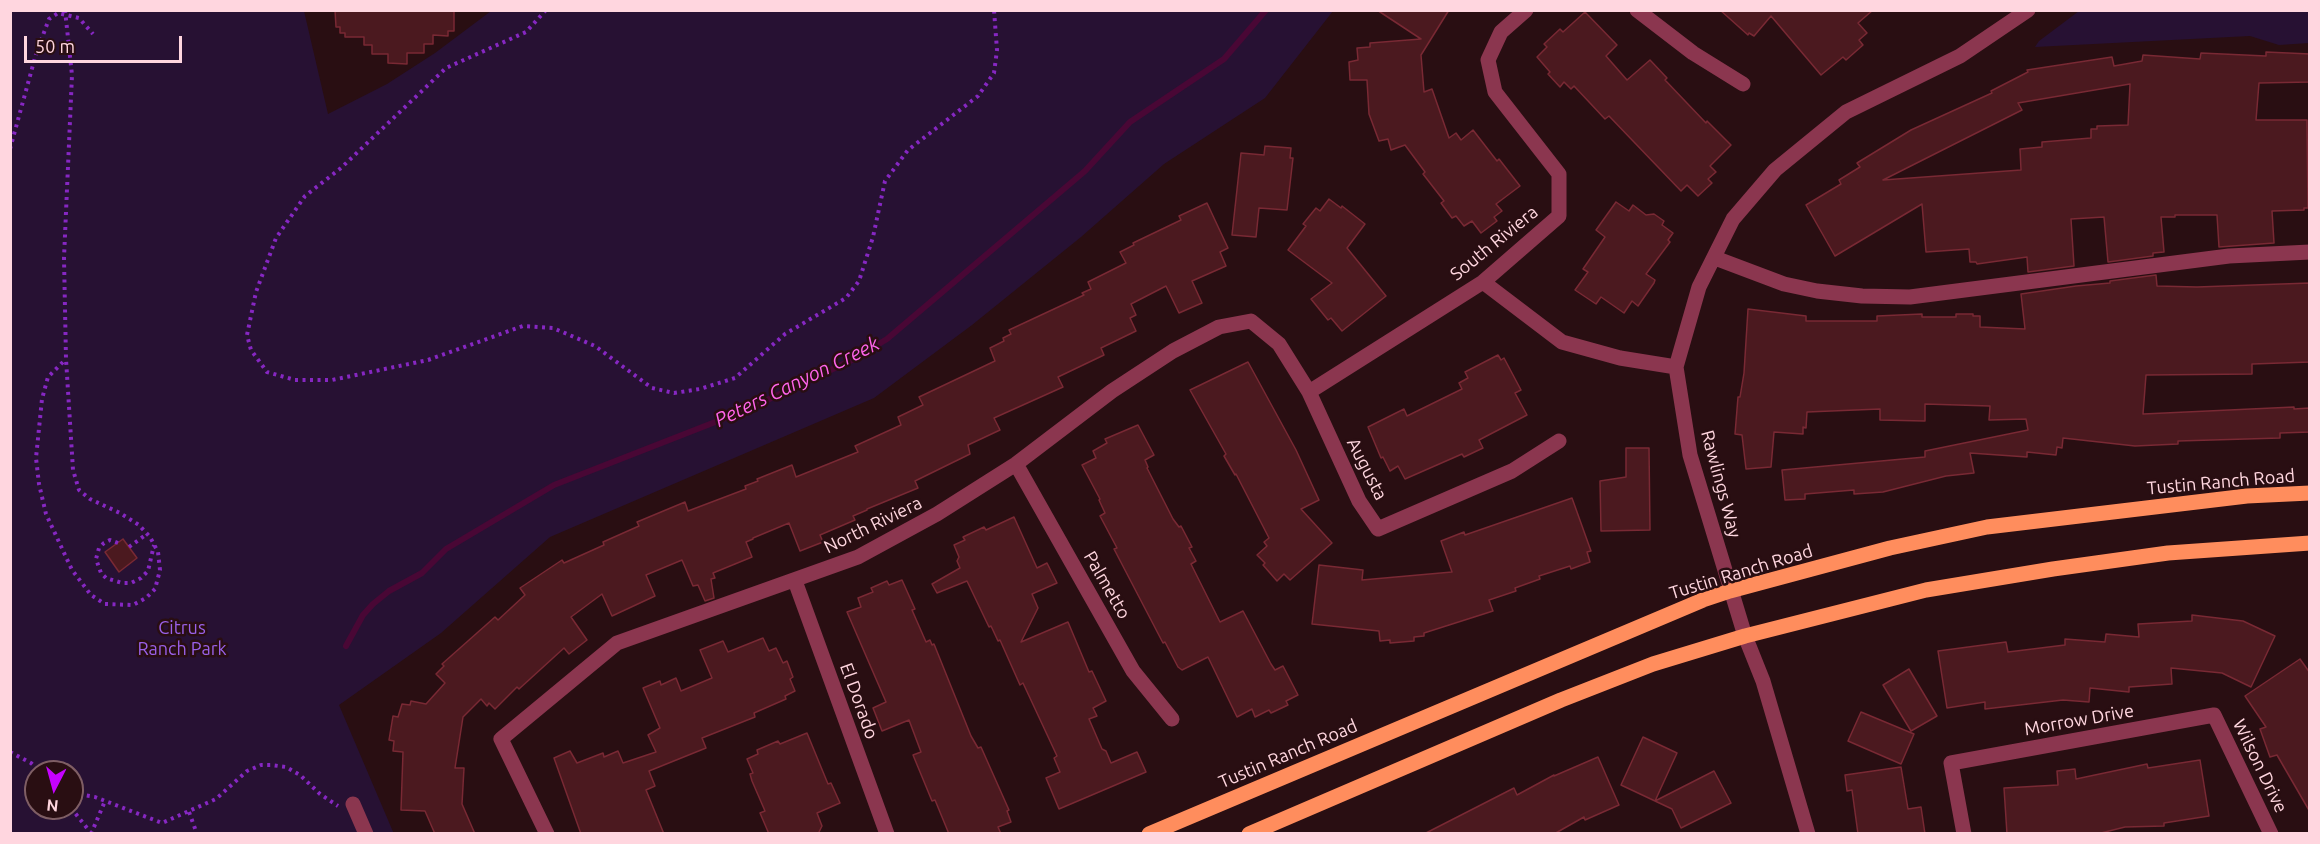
<!DOCTYPE html>
<style>
body{margin:0}
#map{position:relative;width:2320px;height:844px;overflow:hidden;background:#290e12;font-family:Ubuntu,sans-serif}
canvas{display:block}
.frame{position:absolute;inset:0;border:12px solid #ffd6df;pointer-events:none}
.north{position:absolute;left:24px;top:760px;width:60px;height:60px;box-sizing:border-box;background:#290e12;border:2px solid #7f5e64;border-radius:50%;rotate:186deg;font-size:16px;font-weight:700;line-height:24px;text-align:center;color:#ffd6df}
.north::after{content:'';display:block;margin:auto;width:21px;height:27px;background:#c502ff;clip-path:polygon(50% 0,100% 100%,50% 72%,0 100%)}
.scale{position:absolute;left:24px;top:36px;width:158px;height:27px;box-sizing:border-box;border:3px solid #ffd6df;border-top:0;padding-left:8px;font-size:18px;line-height:21px;white-space:nowrap;color:#ffd6df;-webkit-text-stroke:4px #290e12;paint-order:stroke}
</style>
<div id="map">
<canvas width="2320" height="844"></canvas>
<div class="frame"></div>
<div class="north">N</div>
<div class="scale">50 m</div>
</div>
<script>
const context = document.querySelector('canvas').getContext('2d');
context.lineJoin = 'round';
function paint(path, color) { context.fillStyle = color; context.fill(path, 'evenodd'); }
const shape = rows => new Path2D(rows.map(r => 'M' + r).join(''));
function trace(path, color, width, dash) { context.strokeStyle = color; context.lineWidth = width; context.lineCap = dash ? 'butt' : 'round'; context.setLineDash(dash || []); context.stroke(path); }
function drawText(font, color, halo, rows, align = 'center') {
  context.font = font + ' Ubuntu,sans-serif'; context.lineWidth = 5; context.setLineDash([]); context.textBaseline = 'middle'; context.strokeStyle = halo; context.fillStyle = color; for (const [text, x, y, turn = 0] of rows) {
    context.save(); context.translate(x, y); context.rotate((+turn || 0) * Math.PI / 180); context.textAlign = isNaN(turn) ? turn : align; if (halo) context.strokeText(text, 0, 0); context.fillText(text, 0, 0); context.restore();
  }
}
const green = shape([
 [10,11,304,11,328,114,387,84,435,53,491,11,1333,11,1265,98,1164,164,1081,237,972,325,874,398,550,537,441,633,339,705,394,834,11,833],
 [36,772,72,772,72,808,36,808],
 [2079,11,2309,11,2309,43,2279,45,2250,36,2035,47,2039,41]
]);
const stream = shape([
 [346,646,363,615,373,604,389,591,422,573,446,549,554,485,746,410,854,359,887,339,1085,171,1130,122,1224,59,1266,10]
]);
const building = shape([
 [335,10,454,10,454,31,448,31,448,36,433,35,433,44,424,44,424,53,407,53,407,64,388,63,388,54,372,54,372,45,364,45,364,37,345,37,345,33,340,33,340,27,336,27,335,10],
 [1377,10,1449,10,1421,55,1424,92,1432,89,1449,138,1456,133,1461,140,1473,130,1497,161,1499,159,1520,186,1496,204,1502,211,1494,217,1497,221,1481,233,1472,221,1464,226,1456,216,1452,218,1441,203,1444,201,1423,174,1425,172,1405,145,1391,150,1388,139,1379,141,1369,114,1367,80,1350,80,1349,62,1358,60,1357,48,1370,47,1370,43,1421,39,1377,10],
 [1720,10,1873,10,1858,23,1867,33,1859,40,1863,45,1846,60,1843,57,1821,75,1771,16,1754,36,1749,33,1748,35,1720,10],
 [1585,12,1617,45,1606,56,1627,80,1650,60,1667,78,1665,80,1706,123,1707,121,1731,145,1710,166,1716,172,1708,179,1712,183,1698,196,1687,185,1681,191,1609,116,1605,119,1574,86,1571,89,1564,82,1560,87,1548,74,1550,72,1537,57,1547,47,1544,44,1560,29,1563,32,1585,12],
 [2266,52,2310,54,2310,82,2259,83,2256,120,2307,120,2308,208,2304,208,2304,210,2272,211,2274,243,2219,247,2217,215,2175,215,2175,217,2161,217,2164,252,2153,253,2153,256,2108,262,2104,217,2071,219,2074,266,2028,272,2027,257,1977,264,1976,262,1970,262,1969,249,1926,252,1922,204,1835,256,1806,205,1841,184,1839,180,1860,167,1857,163,1911,130,1992,93,1991,91,2028,72,2027,70,2112,57,2114,66,2142,61,2143,55,2200,59,2201,53,2266,56,2266,52],
 [2130,84,2128,125,2097,126,2097,129,2091,129,2091,138,2042,142,2042,147,2020,149,2021,170,1883,180,2022,110,2018,103,2130,84],
 [1265,146,1291,148,1290,158,1293,158,1287,210,1259,208,1256,237,1232,235,1241,153,1264,155,1265,146],
 [1329,199,1341,208,1342,206,1365,224,1347,248,1386,296,1342,331,1331,318,1328,320,1311,299,1332,283,1288,250,1306,226,1303,224,1316,208,1320,211,1329,199],
 [1616,202,1629,211,1633,205,1646,215,1654,214,1664,221,1662,225,1673,233,1668,240,1670,242,1646,274,1655,280,1654,283,1638,306,1632,301,1624,313,1601,297,1596,304,1575,290,1588,272,1583,269,1605,237,1596,230,1616,202],
 [1207,203,1228,248,1220,252,1226,266,1192,281,1202,303,1179,313,1166,286,1131,304,1136,315,1130,318,1136,331,1101,348,1104,355,1058,377,1063,387,994,418,1000,430,968,445,970,454,915,481,918,488,867,509,867,510,853,516,855,520,820,535,823,542,800,551,789,523,753,538,753,539,746,542,752,557,713,573,715,578,711,579,714,598,705,601,698,585,693,586,682,560,646,575,655,596,612,616,602,594,571,617,587,640,569,654,564,648,519,689,517,687,495,709,489,703,487,706,481,699,463,717,455,768,464,768,462,804,475,834,435,834,425,811,401,810,403,752,393,751,394,741,389,740,393,716,398,717,402,704,410,705,411,701,426,704,445,683,436,674,444,666,442,664,495,617,498,620,525,595,520,588,562,560,564,563,604,545,603,542,639,526,637,522,685,502,688,511,746,489,745,486,758,481,757,479,792,465,796,477,858,452,855,446,901,425,898,417,923,405,919,397,995,361,990,348,1004,341,1003,338,1011,334,1009,330,1084,295,1082,293,1091,289,1088,282,1126,263,1120,252,1134,245,1133,243,1181,220,1179,216,1207,203],
 [2156,275,2157,286,2197,287,2310,283,2310,362,2252,364,2252,374,2146,375,2143,414,2294,407,2294,409,2310,408,2310,432,2280,433,2280,438,2178,441,2178,444,2135,446,2063,438,2062,448,2057,447,2056,455,2027,452,2027,457,1970,453,1974,473,1946,476,1883,492,1854,494,1854,490,1805,494,1805,499,1785,500,1782,470,1925,457,1925,451,2028,430,2026,419,1989,420,1990,406,1925,404,1925,421,1880,420,1880,409,1807,412,1806,428,1803,427,1803,434,1774,432,1771,467,1746,469,1742,435,1735,434,1738,397,1740,397,1744,373,1748,309,1806,316,1806,321,1877,321,1877,316,1922,314,1922,317,1956,317,1956,314,1973,314,1973,316,1980,316,1980,327,2025,329,2021,294,2076,286,2110,283,2110,281,2156,275],
 [1498,355,1501,360,1504,358,1521,390,1515,393,1527,415,1479,440,1483,448,1464,457,1462,454,1405,479,1398,466,1390,471,1383,457,1381,458,1368,427,1404,409,1407,416,1462,389,1459,383,1468,378,1465,372,1498,355],
 [1248,362,1296,450,1319,500,1301,509,1332,543,1290,580,1284,574,1277,581,1263,565,1265,563,1257,555,1267,546,1264,542,1269,538,1236,474,1235,475,1224,456,1226,454,1190,390,1248,362],
 [1138,425,1154,455,1145,460,1148,467,1147,468,1173,519,1179,527,1181,526,1192,547,1189,548,1196,561,1191,564,1220,622,1243,611,1271,664,1275,670,1283,666,1298,695,1286,701,1288,705,1271,713,1269,710,1255,717,1252,709,1237,717,1208,657,1182,670,1178,667,1165,642,1163,643,1114,549,1117,548,1100,516,1105,513,1099,500,1100,499,1082,465,1096,458,1093,451,1107,443,1105,439,1138,425],
 [1626,448,1649,448,1650,530,1601,531,1600,481,1626,477,1626,448],
 [1572,498,1591,551,1587,552,1590,562,1571,569,1570,566,1539,576,1540,579,1515,588,1516,591,1489,600,1493,611,1424,633,1424,636,1414,637,1414,641,1390,643,1390,640,1380,641,1379,631,1312,624,1319,565,1363,570,1362,580,1452,572,1441,541,1464,532,1465,535,1572,498],
 [1014,517,1037,568,1047,563,1057,583,1032,594,1038,608,1021,642,1068,622,1089,672,1092,671,1106,701,1093,708,1097,716,1089,719,1102,749,1106,751,1111,763,1137,752,1146,772,1059,809,1046,778,1060,772,1054,758,1057,756,1023,683,1020,685,1000,640,998,641,991,626,989,627,967,581,937,593,932,584,960,568,957,561,959,557,954,545,965,540,963,537,984,527,986,530,1014,517],
 [123,539,137,558,119,572,105,552,123,539],
 [902,580,915,609,912,610,926,642,930,640,932,645,934,644,971,736,978,748,981,747,1009,810,1007,811,1011,822,998,827,1001,834,949,834,935,800,932,801,913,755,921,752,909,720,882,731,875,713,873,708,886,702,847,612,861,607,858,598,873,592,871,588,887,581,889,585,902,580],
 [2192,615,2243,621,2275,636,2251,687,2222,673,2171,668,2172,684,2129,687,2129,692,2090,688,2089,702,2063,700,1985,709,1985,702,1947,708,1938,651,2006,642,2008,652,2065,645,2065,639,2105,642,2106,634,2139,637,2138,624,2192,621,2192,615],
 [763,638,769,651,776,648,783,663,787,661,793,677,790,679,795,691,785,696,786,699,754,713,755,717,702,738,706,748,649,771,655,786,646,790,664,834,581,834,554,758,570,751,577,763,603,753,604,757,618,751,623,763,656,752,648,735,660,728,643,688,660,681,661,685,676,678,681,691,712,678,700,650,723,641,728,652,763,638],
 [2300,659,2310,673,2310,812,2277,755,2270,757,2260,729,2266,727,2245,696,2300,659],
 [1909,669,1937,716,1911,731,1883,685,1909,669],
 [1861,712,1914,734,1901,764,1848,741,1861,712],
 [807,733,828,784,831,783,840,803,817,813,822,826,818,834,769,834,760,813,765,811,752,781,750,774,753,773,747,759,758,754,757,750,778,741,780,744,807,733],
 [1643,737,1677,753,1655,801,1621,785,1643,737],
 [1598,757,1619,805,1585,820,1584,817,1554,834,1424,834,1514,788,1517,795,1554,775,1554,776,1598,757],
 [2200,760,2209,816,2164,823,2164,826,2125,827,2097,834,2007,834,2004,788,2058,785,2057,771,2075,769,2076,779,2147,764,2148,768,2200,760],
 [1901,767,1908,809,1921,807,1925,834,1858,834,1852,790,1847,791,1845,775,1901,767],
 [1714,771,1731,803,1681,828,1672,809,1655,801,1714,771]
]);
const path = shape([
 [65,10,72,75,64,258,66,359,73,470,79,490,90,499,120,513,139,525,150,537,158,552,160,570,155,589,146,598,133,605,105,604,91,595,72,570,46,514,39,484,36,458,42,399,48,377,66,359],
 [546,10,526,32,446,68,341,168,305,196,276,238,256,292,247,335,251,350,267,372,295,380,332,380,428,360,523,326,553,328,595,346,652,388,674,393,700,389,735,378,785,334,846,298,859,281,873,237,885,181,908,150,978,96,994,73,997,50,994,10],
 [10,149,36,54,49,19,58,13,79,18,93,34],
 [118,543,110,540,104,543,99,548,96,559,101,573,106,578,122,583,131,583,141,578,148,571,154,545],
 [129,547,147,534],
 [10,752,31,763,41,772],
 [72,793,95,797,162,823,216,799,247,771,261,765,271,765,286,767,300,775,320,794,338,806],
 [71,808,91,833],
 [189,812,197,834],
 [91,834,105,801]
]);
const minor = shape([
 [1637,10,1693,53,1743,84],
 [1715,258,1784,284,1817,291,1862,296,1910,297,2229,256,2310,252],
 [1483,282,1562,342,1620,358,1676,367],
 [1309,392,1483,282,1559,216,1559,174,1495,92,1488,60,1501,32,1526,10],
 [1016,464,1133,671,1172,719],
 [795,581,887,834],
 [353,804,366,834],
 [547,834,501,739,617,643,858,557,937,514,1016,464,1112,391,1173,351,1219,327,1251,321,1279,344,1309,392,1359,501,1378,529,1512,471,1559,441],
 [1808,834,1763,681,1745,636,1690,455,1676,367,1699,287,1733,219,1775,170,1846,112,1960,56,2028,10],
 [1964,834,1951,763,2214,715,2271,834]
]);
const major = shape([
 [1149,834,1703,600,1730,591,1890,548,1987,527,2247,496,2310,493],
 [1249,834,1561,700,1653,664,1745,636,1926,590,2053,569,2168,553,2310,543]
]);
const streetNames = [
 ["South Riviera",1494,243,-39],
 ["Augusta",1367,469,63],
 ["Tustin Ranch Road",2221,482,-5],
 ["Rawlings Way",1721,484,75],
 ["North Riviera",873,525,-26],
 ["Tustin Ranch Road",1741,572,-17],
 ["Palmetto",1107,585,60],
 ["El Dorado",859,701,70],
 ["Morrow Drive",2079,720,-10],
 ["Tustin Ranch Road",1288,754,-23],
 ["Wilson Drive",2260,766,64]
];
const parkNames = [
 ["Citrus",182,628],
 ["Ranch Park",182,649]
];
const waterNames = [
 ["Peters Canyon Creek",797,382,-26]
];
paint(green, '#271133');
trace(stream, '#490735', 6);
paint(building, '#4b191f');
trace(building, '#792934', 1.5);
trace(path, '#8627c2', 4, [3, 4.5]);
trace(minor, '#8b364f', 15);
trace(major, '#ff8d5d', 15);
drawText('18px', '#ffd6df', '#290e12', streetNames);
drawText('18px', '#9a61e9', '#290e12', parkNames);
drawText('italic 20px', '#ff64ea', '#290e12', waterNames);
</script>
